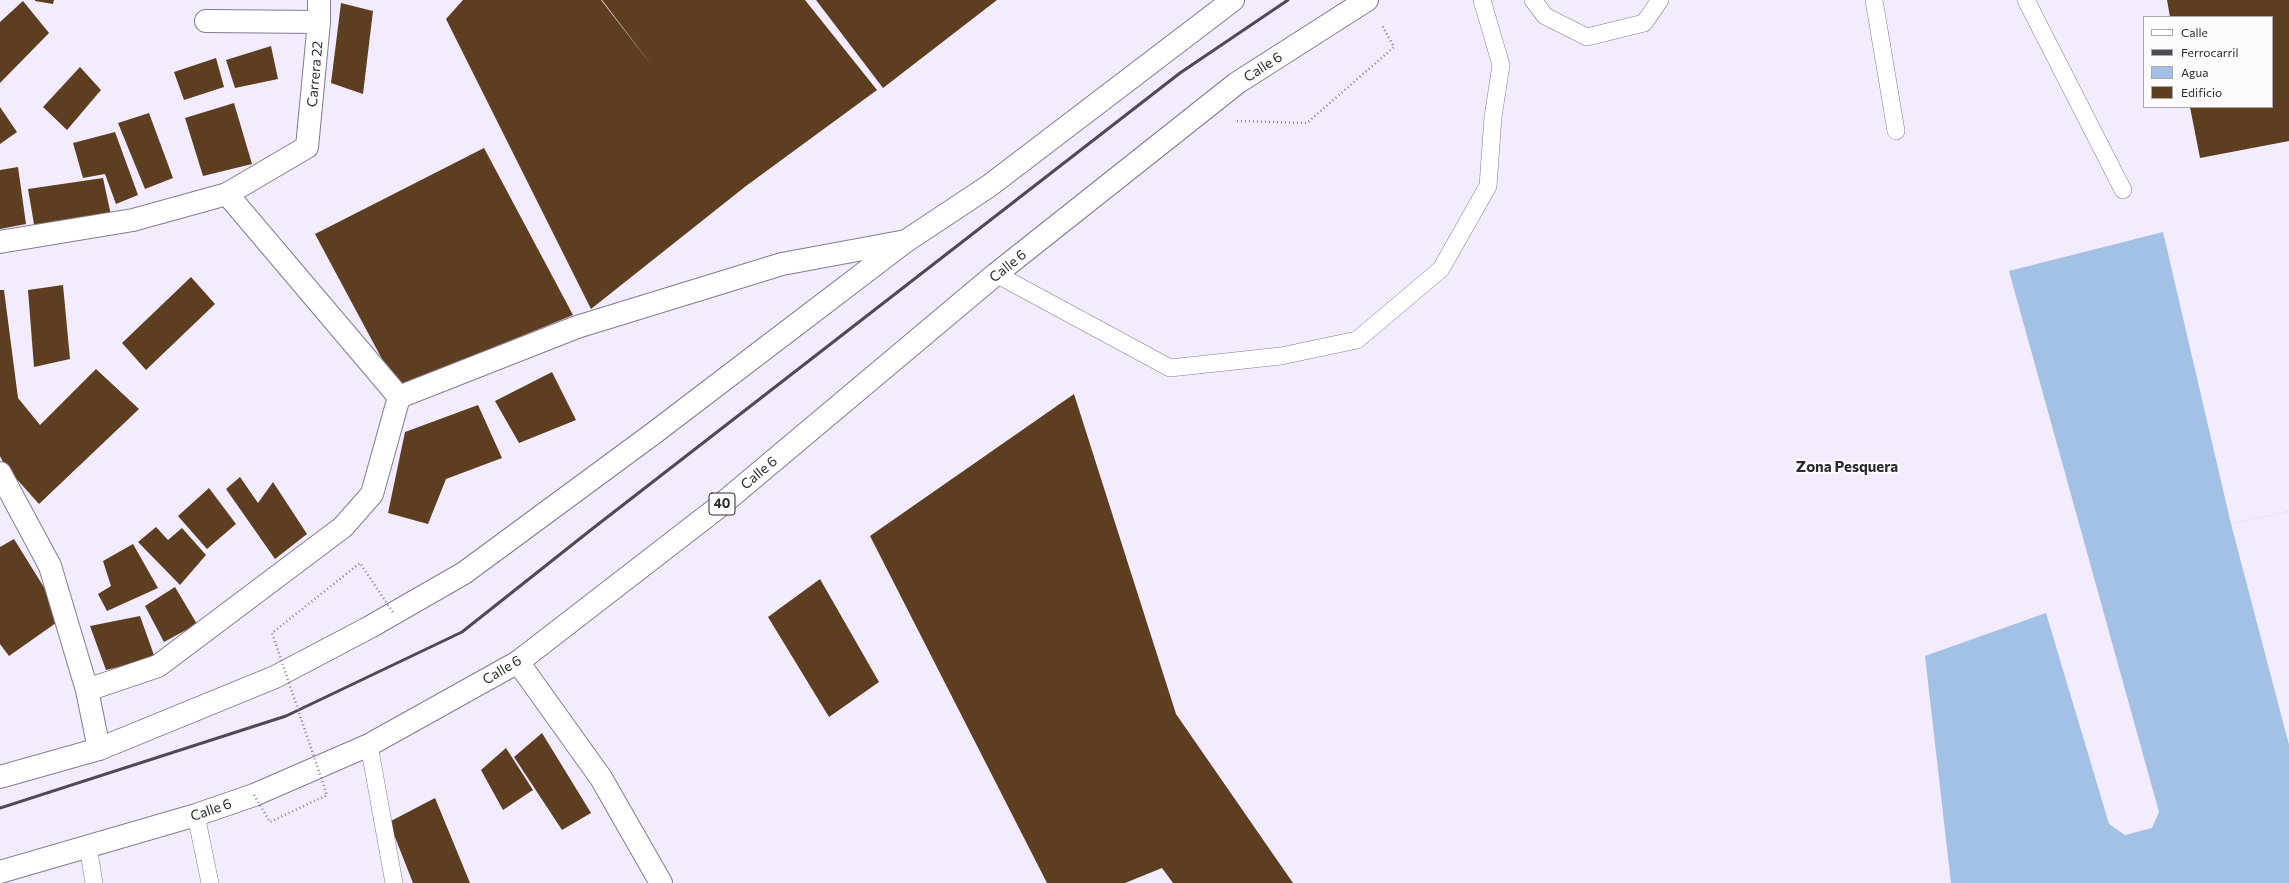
<!DOCTYPE html>
<style>
body{margin:0}
#map{position:relative;width:2289px;height:883px;overflow:hidden;background:#f3ebfe;font-family:Commissioner,sans-serif}
canvas{display:block}
.legend{position:absolute;left:2143px;top:16px;width:130px;height:92px;box-sizing:border-box;background:#fcfcfc;border:1px solid #a9a8ab;margin:0;padding:5px 7px;list-style:none;font-size:12px;color:#2d2932}
.legend li{display:flex;align-items:center;gap:8px;height:20px}
.legend b{width:20px;border:1px solid #a9a8ab}
</style>
<div id="map">
<canvas width="2289" height="883"></canvas>
<ul class="legend">
<li><b style="height:5px;background:#fff"></b>Calle</li>
<li><b style="height:5px;background:#4e4a54"></b>Ferrocarril</li>
<li><b style="height:11px;background:#a2c1e5"></b>Agua</li>
<li><b style="height:11px;background:#5d3e21"></b>Edificio</li>
</ul>
</div>
<script>
const context = document.querySelector('canvas').getContext('2d');
context.lineJoin = 'round';
function paint(path, color) { context.fillStyle = color; context.fill(path, 'evenodd'); }
const shape = rows => new Path2D(rows.map(r => 'M' + r).join(''));
function trace(path, color, width, dash) { context.strokeStyle = color; context.lineWidth = width; context.lineCap = dash ? 'butt' : 'round'; context.setLineDash(dash || []); context.stroke(path); }
function drawText(font, color, halo, rows, align = 'center') {
  context.font = font + ' Commissioner,sans-serif'; context.lineWidth = 4; context.setLineDash([]); context.textBaseline = 'middle'; context.strokeStyle = halo; context.fillStyle = color; for (const [text, x, y, turn = 0] of rows) {
    context.save(); context.translate(x, y); context.rotate((+turn || 0) * Math.PI / 180); context.textAlign = isNaN(turn) ? turn : align; if (halo) context.strokeText(text, 0, 0); context.fillText(text, 0, 0); context.restore();
  }
}
const water = shape([
 [2163,232,2231,524,2289,511,2289,883,1951,883,1925,656,2046,613,2109,824,2125,835,2152,828,2159,812,2009,271]
]);
const pier = shape([
 [2289,511,2289,745,2231,524]
]);
const building = shape([
 [35,0,54,0,53,4,35,1],
 [463,0,601,0,653,67,602,0,805,0,877,90,746,186,591,309,446,19],
 [816,0,997,0,883,88],
 [2167,0,2289,0,2289,141,2200,158,2190,107,2272,107,2272,17,2170,17],
 [23,1,49,33,0,83,0,22],
 [341,3,373,11,363,94,331,83],
 [271,46,278,79,235,88,226,60],
 [216,58,224,87,184,100,174,72],
 [80,67,101,90,67,130,43,107],
 [234,103,252,164,203,176,185,118],
 [0,107,17,132,0,144],
 [149,113,173,178,145,189,118,123],
 [115,132,138,195,116,204,105,174,83,178,73,143],
 [484,148,573,315,397,387,315,234],
 [18,167,26,224,0,229,0,170],
 [103,178,112,220,35,230,28,189],
 [191,277,215,304,146,370,122,343],
 [63,285,70,359,34,367,28,290],
 [0,290,4,290,18,398,40,425,96,369,139,409,39,504,5,466,0,456],
 [552,372,576,420,519,443,495,401],
 [1074,394,1176,714,1293,883,1173,883,1162,868,1125,883,1047,883,870,536],
 [478,405,502,458,446,479,428,524,388,513,405,432],
 [240,477,258,503,273,482,307,534,275,559,226,489],
 [209,488,236,524,207,549,178,516],
 [156,527,168,540,182,528,206,555,180,585,138,542],
 [14,539,63,618,9,656,0,644,0,547],
 [133,544,158,588,107,611,98,594,111,586,103,561],
 [820,579,879,682,829,717,768,617],
 [175,587,197,624,164,642,145,606],
 [140,616,155,658,106,670,90,626],
 [542,733,591,813,562,830,514,757],
 [506,748,533,790,503,810,481,770],
 [435,798,470,883,413,883,389,822]
]);
const path = shape([
 [1237,121,1307,123,1394,47,1382,25]
]);
const lane = shape([
 [1533,0,1545,16,1587,37,1644,23,1660,0],
 [1874,0,1896,131],
 [2026,0,2123,190],
 [996,274,1170,368,1281,356,1357,340,1441,269,1488,186,1493,117,1501,65,1482,0],
 [369,745,394,883],
 [196,815,210,883],
 [88,846,94,883]
]);
const street = shape([
 [206,21,319,22],
 [227,194,399,397],
 [0,242,133,220,227,194,307,147,319,22,319,0],
 [0,473,50,566,87,690,99,749],
 [518,662,601,778,661,883],
 [87,690,158,666,343,527,372,494,399,397,577,327,782,264,906,241]
]);
const highway = shape([
 [0,777,99,749,275,677,370,627,464,573,654,433,906,241,989,186,1233,0],
 [0,872,196,815,254,795,369,745,518,662,716,509,996,274,1237,83,1367,0]
]);
const rail = shape([
 [0,808,286,716,462,632,592,529,1180,73,1288,0]
]);
const pathBridge = shape([
 [254,795,270,822,327,795,272,633,360,563,394,614]
]);
const shields = [
 [722,504,26]
];
const shieldNames = [
 ["40",722,504]
];
const streetNames = [
 ["Calle 6",1263,67,-33],
 ["Carrera 22",315,74,-85],
 ["Calle 6",1008,266,-39],
 ["Calle 6",759,473,-40],
 ["Calle 6",502,670,-31],
 ["Calle 6",211,810,-19]
];
const neighbourhoodNames = [
 ["Zona Pesquera",1847,467]
];
paint(water, '#a2c1e5');
paint(pier, '#f3ebfe');
paint(building, '#5d3e21');
trace(lane, '#847b91', 18);
trace(street, '#847b91', 24);
trace(highway, '#847b91', 24);
trace(path, '#898390', 2.5, [1, 3]);
trace(lane, '#fff', 17);
trace(street, '#fff', 22);
trace(highway, '#fff', 22);
trace(rail, '#4e4a54', 3);
trace(pathBridge, '#898390', 2.5, [1, 3]);
for (const [x, y, w] of shields) { const box = new Path2D(); box.roundRect(x - w / 2, y - 11, w, 22, 3); context.fillStyle = '#fcfcfc'; context.fill(box); trace(box, '#2d2932', 1); }
drawText('bold 13px', '#2d2932', null, shieldNames);
drawText('14px', '#2d2932', '#fcfcfc', streetNames);
drawText('bold 15px', '#2d2932', '#fcfcfc', neighbourhoodNames);
</script>
